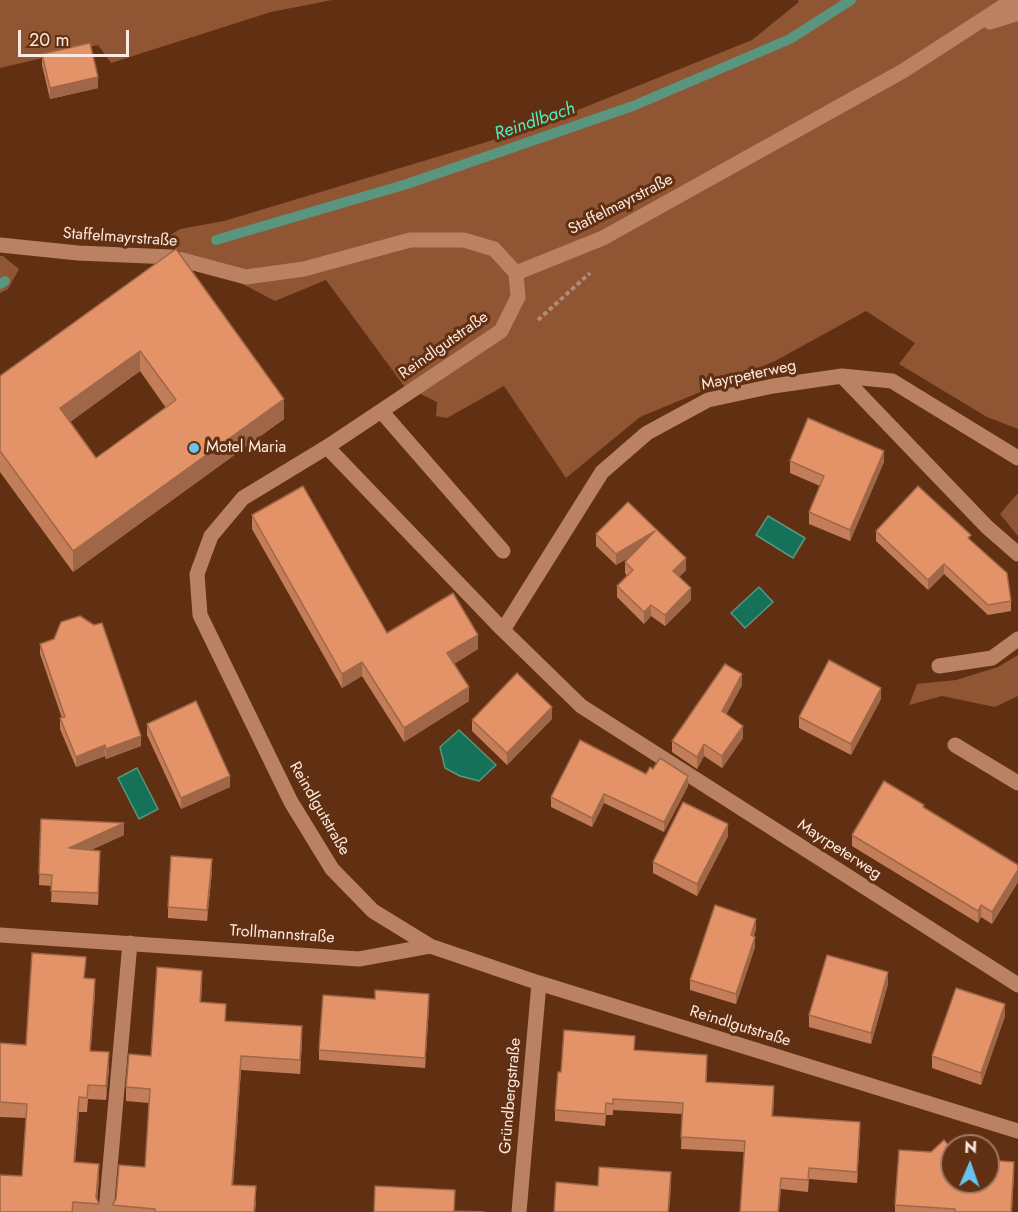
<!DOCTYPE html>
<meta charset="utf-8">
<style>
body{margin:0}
#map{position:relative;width:1018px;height:1212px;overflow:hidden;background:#613012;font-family:Jost,sans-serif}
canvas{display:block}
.north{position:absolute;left:940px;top:1134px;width:60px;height:60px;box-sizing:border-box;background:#613012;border:2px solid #9f7a64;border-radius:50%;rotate:2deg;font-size:16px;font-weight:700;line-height:24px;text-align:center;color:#fce9df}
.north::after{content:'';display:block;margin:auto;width:21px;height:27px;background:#66c4ef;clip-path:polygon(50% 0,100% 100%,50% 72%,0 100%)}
.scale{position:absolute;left:18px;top:30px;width:111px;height:27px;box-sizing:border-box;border:3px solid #fce9df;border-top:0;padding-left:8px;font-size:18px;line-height:21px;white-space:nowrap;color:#fce9df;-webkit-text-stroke:4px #613012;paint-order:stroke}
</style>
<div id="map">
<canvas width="1018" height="1212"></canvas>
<div class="north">N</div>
<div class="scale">20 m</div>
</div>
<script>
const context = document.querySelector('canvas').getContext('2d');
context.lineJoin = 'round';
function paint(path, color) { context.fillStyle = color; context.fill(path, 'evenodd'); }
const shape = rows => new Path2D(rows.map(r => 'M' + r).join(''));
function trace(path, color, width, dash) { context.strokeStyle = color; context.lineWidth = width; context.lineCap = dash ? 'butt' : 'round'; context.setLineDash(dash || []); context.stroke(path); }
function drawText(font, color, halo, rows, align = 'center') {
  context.font = font + ' Jost,sans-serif'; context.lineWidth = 6; context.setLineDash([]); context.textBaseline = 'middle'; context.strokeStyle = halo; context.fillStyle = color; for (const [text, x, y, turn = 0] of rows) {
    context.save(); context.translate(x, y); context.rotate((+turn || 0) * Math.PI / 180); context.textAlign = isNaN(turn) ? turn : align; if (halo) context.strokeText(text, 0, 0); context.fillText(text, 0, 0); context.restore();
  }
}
const green = shape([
 [0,0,332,0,271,12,111,63,98,45,0,68],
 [798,0,1018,0,1018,429,987,417,899,364,915,343,866,311,775,361,640,417,566,478,504,386,447,418,436,416,437,402,404,386,326,280,275,301,161,241,180,229,224,221,533,128,752,40,799,2],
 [0,256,3,256,19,269,8,289,0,293],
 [1018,493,1018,536,1000,514],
 [1018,655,1018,696,995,707,942,696,909,705,917,684,956,680,998,667]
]);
const water = shape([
 [768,516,805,538,793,558,756,535,768,516],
 [759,587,773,602,745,628,731,613,759,587],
 [459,730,496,765,479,781,460,776,445,768,440,747,459,730],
 [137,768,158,809,139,819,118,778,137,768]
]);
const stream = shape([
 [216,240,407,184,633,106,790,39,851,0],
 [0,284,5,281]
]);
const path = shape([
 [538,320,590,273]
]);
const minor = shape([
 [990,22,1018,13],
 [0,245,78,253,171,257,246,277,304,269,410,240,464,240,494,249,516,273],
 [516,273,518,297,501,331,327,447,243,498,211,536,197,574,200,615,291,802,332,869,373,911,430,946,539,983,1018,1131],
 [516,273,603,238,903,71,1013,0],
 [842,376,987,527,1018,554],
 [381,411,503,551],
 [327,447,503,630,581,706,1018,985],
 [503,630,602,472,647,433,708,400,773,386,842,376,892,381,1018,458],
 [939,666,992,658,1018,639],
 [955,745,1018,783],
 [0,935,359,959,430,946],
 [106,1212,130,943],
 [519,1212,539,983]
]);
const wall = shape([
 [42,54,98,88,50,99,42,65],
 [176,249,284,419,73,572,0,472,0,376],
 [140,371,166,408,96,458,70,422],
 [790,461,884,462,850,541,809,524,809,512,820,486,790,473],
 [252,515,387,633,478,649,454,664,469,701,404,742,362,676,342,688,252,529],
 [876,531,971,541,1011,601,1011,611,988,615,944,574,928,590,876,541],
 [596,534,686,570,679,577,691,600,665,626,651,616,644,624,617,597,617,586,627,576,625,573,625,562,628,558,616,565,596,546],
 [40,644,141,746,106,759,105,756,76,767,60,729,60,718,62,718,40,654],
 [742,685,726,714,743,738,722,768,704,756,697,769,672,752,672,741],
 [881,699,851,755,799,728,799,717],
 [552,719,507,765,472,731,472,720],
 [147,724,230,787,181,809,147,735],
 [646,774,688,786,664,832,604,803,592,827,551,807,551,797],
 [924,808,1018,865,1018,882,992,924,981,917,978,923,852,846,852,835],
 [41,819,124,835,91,850,100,862,98,905,51,902,52,886,39,885],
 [728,836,697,896,653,873,653,862],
 [212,871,207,921,168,918,168,907],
 [756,929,754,936,755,947,736,1004,690,990,690,980],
 [85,978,95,993,90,1051,109,1067,106,1100,88,1099,87,1112,79,1112,75,1162,99,1178,97,1199,99,1204,99,1212,0,1212,22,1176,26,1118,0,1117,0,1043,26,1045],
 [888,984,871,1044,809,1027,809,1015],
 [202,985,201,1002,226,1021,302,1041,300,1074,241,1070,233,1185,256,1201,255,1212,112,1212,112,1205,145,1167,149,1103,126,1101,126,1087,151,1056],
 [429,1005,425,1068,319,1060,319,1050],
 [1005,1016,981,1085,932,1068,932,1056],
 [635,1050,707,1066,706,1082,774,1097,773,1116,860,1133,857,1183,809,1179,808,1192,781,1189,744,1152,681,1149,682,1114,613,1110,613,1115,606,1115,605,1126,555,1121,555,1110,561,1072],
 [1014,1174,1012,1212,895,1212,895,1205,952,1182]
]);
const shadedWall = shape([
 [98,77,98,88,50,99,50,88],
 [140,351,140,371,60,429,60,408],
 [284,399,284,419,73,572,73,551],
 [884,451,884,462,850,541,850,530],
 [655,531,655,542,616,565,616,554],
 [686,558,686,570,673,583,673,571],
 [944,564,944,574,928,590,928,580],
 [691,588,691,600,665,626,665,615],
 [651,605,651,616,644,624,644,612],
 [478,635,478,649,447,668,447,653],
 [362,662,362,676,342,688,342,674],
 [742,674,742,685,722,723,722,711],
 [469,687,469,701,404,742,404,728],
 [881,688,881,699,851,755,851,744],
 [552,707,552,719,507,765,507,753],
 [743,726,743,738,722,768,722,756],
 [141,736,141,746,106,759,106,749],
 [704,744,704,756,697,769,697,757],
 [105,745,105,756,76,767,76,757],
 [230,776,230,787,181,809,181,798],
 [688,776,688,786,664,832,664,822],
 [604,794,604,803,592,827,592,818],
 [124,823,124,835,69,860,69,848],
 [728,824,728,836,697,896,697,884],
 [212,859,212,871,207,921,207,910],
 [1018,870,1018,882,992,924,992,912],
 [981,905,981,917,978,923,978,911],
 [756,919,756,929,751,945,751,935],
 [755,937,755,947,736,1004,736,994],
 [888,972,888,984,871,1044,871,1033],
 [95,979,95,993,90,1063,90,1049],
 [429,994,429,1005,425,1068,425,1058],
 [1005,1004,1005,1016,981,1085,981,1073],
 [302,1026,302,1041,300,1074,300,1060],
 [109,1052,109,1067,106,1100,106,1086],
 [241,1056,241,1070,232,1199,232,1185],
 [79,1097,79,1112,74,1176,74,1162],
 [860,1122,860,1133,857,1183,857,1172],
 [1014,1162,1014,1174,1011,1212],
 [99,1164,99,1178,97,1204,96,1197],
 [671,1172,671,1188,669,1212,668,1212],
 [781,1178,781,1189,779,1212,778,1212]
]);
const building = shape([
 [90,43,98,77,50,88,42,54,90,43],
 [176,249,284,399,73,551,0,451,0,376,176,249],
 [140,351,176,400,96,458,60,408,140,351],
 [808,418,884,451,850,530,809,512,824,476,790,461,808,418],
 [303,486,387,633,453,593,478,635,447,653,469,687,404,728,362,662,342,674,252,515,303,486],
 [918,486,971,535,968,538,1007,573,1011,601,988,605,944,564,928,580,876,531,918,486],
 [628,502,686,558,673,571,691,588,665,615,651,605,644,612,617,586,633,570,625,562,655,531,616,554,596,534,628,502],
 [80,616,94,625,102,623,141,736,106,749,105,745,76,757,60,718,65,717,40,644,54,639,61,622,80,616],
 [829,660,881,688,851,744,799,717,829,660],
 [725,664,742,674,722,711,743,726,722,756,704,744,697,757,672,741,725,664],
 [517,673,552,707,507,753,472,720,517,673],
 [196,701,230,776,181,798,147,724,196,701],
 [580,740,646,774,650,767,653,769,660,758,688,776,664,822,604,794,592,818,551,797,580,740],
 [884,781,924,805,923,807,1018,865,1018,870,992,912,981,905,978,911,852,835,884,781],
 [683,802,728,824,697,884,653,862,683,802],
 [41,819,124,823,69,848,100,851,98,893,51,891,52,875,39,874,41,819],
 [171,856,212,859,207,910,168,907,171,856],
 [715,905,756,919,751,935,755,937,736,994,690,980,715,905],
 [32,953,86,957,84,978,95,979,90,1049,90,1051,109,1052,106,1086,88,1085,87,1098,79,1097,74,1162,99,1164,96,1197,99,1204,73,1202,72,1212,0,1212,0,1175,22,1176,27,1104,0,1102,0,1043,26,1045,32,953],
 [827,955,888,972,871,1033,809,1015,827,955],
 [157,967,202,971,200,1002,226,1004,225,1021,302,1026,300,1060,241,1056,232,1185,256,1186,254,1212,155,1212,155,1209,112,1205,116,1199,119,1165,145,1167,150,1089,126,1087,129,1054,151,1056,157,967],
 [956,988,1005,1004,981,1073,932,1056,956,988],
 [375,990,429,994,425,1058,319,1050,323,995,375,999,375,990],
 [564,1030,635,1036,634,1050,707,1055,706,1082,774,1086,772,1116,860,1122,857,1172,809,1168,808,1180,781,1178,778,1212,740,1212,745,1141,681,1137,683,1103,613,1099,613,1104,606,1103,605,1114,555,1110,558,1072,561,1072,564,1030],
 [944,1140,952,1149,952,1182,988,1182,988,1160,1014,1162,1011,1212,955,1212,955,1209,895,1205,899,1150,931,1152,944,1140],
 [599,1167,671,1172,668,1212,554,1212,556,1182,598,1186,599,1167],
 [375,1186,455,1190,454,1211,484,1212,374,1212,375,1186]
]);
const markers = [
 [194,448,6,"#66c4ef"]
];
const streetNames = [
 ["Staffelmayrstraße",621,205,-27],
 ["Staffelmayrstraße",120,238,4],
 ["Reindlgutstraße",444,346,-35],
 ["Mayrpeterweg",749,376,-12],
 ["Reindlgutstraße",319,809,60],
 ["Mayrpeterweg",839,850,33],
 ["Trollmannstraße",282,935,4],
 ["Reindlgutstraße",740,1027,17],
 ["Gründbergstraße",511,1096,-85]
];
const poiNames = [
 ["Motel Maria",206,448]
];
const waterNames = [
 ["Reindlbach",535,122,-19]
];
paint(green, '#905533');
paint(water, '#157158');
trace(water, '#5a9580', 1.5);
trace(stream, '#5a9580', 10);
trace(path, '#ae8b77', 4, [4.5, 3]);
trace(minor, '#ba8263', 15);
paint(wall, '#c37e59');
paint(shadedWall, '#9f6748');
paint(building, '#e39367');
trace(building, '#9f6748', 1.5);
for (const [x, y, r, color] of markers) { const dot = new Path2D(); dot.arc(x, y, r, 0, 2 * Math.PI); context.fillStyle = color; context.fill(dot); trace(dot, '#613012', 2); }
drawText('16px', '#fce9df', '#613012', streetNames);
drawText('16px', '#fce9df', '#613012', poiNames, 'left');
drawText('italic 18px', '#54edbf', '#613012', waterNames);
</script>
